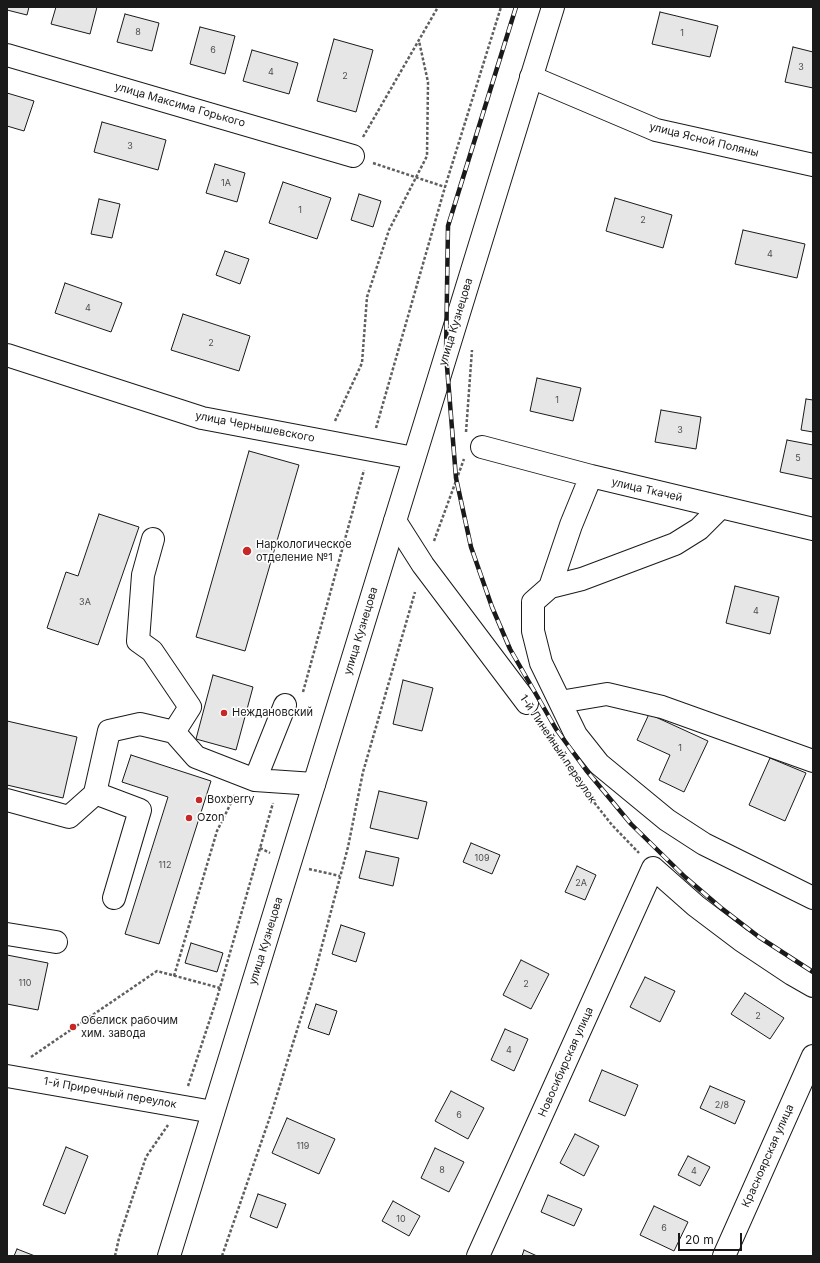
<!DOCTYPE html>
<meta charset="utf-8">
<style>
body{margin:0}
#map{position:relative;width:820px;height:1263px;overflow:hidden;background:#fff;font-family:Inter,sans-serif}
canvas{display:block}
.frame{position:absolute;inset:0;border:8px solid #1a1a1a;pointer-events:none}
.scale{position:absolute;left:678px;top:1233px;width:64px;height:18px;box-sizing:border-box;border:2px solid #1a1a1a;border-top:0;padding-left:5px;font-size:12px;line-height:14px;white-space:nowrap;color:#1a1a1a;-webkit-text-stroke:3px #fff;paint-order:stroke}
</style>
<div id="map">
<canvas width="820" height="1263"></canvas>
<div class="frame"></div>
<div class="scale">20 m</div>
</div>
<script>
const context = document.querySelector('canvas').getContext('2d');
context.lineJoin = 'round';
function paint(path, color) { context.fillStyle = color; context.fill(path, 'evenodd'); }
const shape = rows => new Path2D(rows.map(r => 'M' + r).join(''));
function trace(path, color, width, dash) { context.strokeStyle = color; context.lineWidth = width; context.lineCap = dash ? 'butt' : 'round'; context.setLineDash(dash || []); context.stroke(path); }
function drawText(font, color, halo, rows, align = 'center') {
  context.font = font + ' Inter,sans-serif'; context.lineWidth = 3; context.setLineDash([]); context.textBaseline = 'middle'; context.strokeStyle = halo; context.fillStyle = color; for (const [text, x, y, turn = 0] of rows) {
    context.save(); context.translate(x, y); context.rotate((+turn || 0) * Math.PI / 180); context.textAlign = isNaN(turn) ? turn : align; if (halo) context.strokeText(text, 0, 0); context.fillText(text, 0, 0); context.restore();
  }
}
const building = shape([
 [7,7,29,7,27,15,7,10,7,7],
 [56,7,97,7,90,34,51,24,56,7],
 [660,12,718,26,710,57,652,44,660,12],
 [125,14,159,23,152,51,117,42,125,14],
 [200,27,235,36,225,74,190,64,200,27],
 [334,39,373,50,356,112,317,101,334,39],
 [793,47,813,52,813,88,785,82,793,47],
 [252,50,298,63,289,94,243,81,252,50],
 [7,93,34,101,24,131,7,126,7,93],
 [102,122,166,140,158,170,94,152,102,122],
 [215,164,245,173,237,202,206,193,215,164],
 [283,182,331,198,317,239,269,223,283,182],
 [359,194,381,201,373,227,351,220,359,194],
 [615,198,672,215,663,248,606,231,615,198],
 [99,199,120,204,112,238,91,234,99,199],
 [743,230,805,244,797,278,735,264,743,230],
 [225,251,249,259,240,284,216,275,225,251],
 [65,283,122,303,111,332,55,313,65,283],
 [183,314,250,336,239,371,171,350,183,314],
 [537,378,581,388,573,421,530,411,537,378],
 [806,399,813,400,813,432,801,430,806,399],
 [661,410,701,417,696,449,655,442,661,410],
 [787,440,813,445,813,479,780,472,787,440],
 [249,451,299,465,245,651,196,637,249,451],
 [99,514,139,527,98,645,47,628,66,572,78,576,99,514],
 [735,586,779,597,770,634,726,623,735,586],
 [213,675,253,687,236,750,196,739,213,675],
 [403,680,433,688,422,731,393,724,403,680],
 [649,714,708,741,684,792,659,780,670,755,637,740,649,714],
 [7,721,77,737,63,798,7,785,7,721],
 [131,755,211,781,159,944,125,934,168,797,122,782,131,755],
 [770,758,806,773,785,821,749,805,770,758],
 [379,791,427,802,418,839,370,828,379,791],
 [471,843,500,855,492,874,463,862,471,843],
 [366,851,399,858,393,886,359,878,366,851],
 [577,866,596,875,585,900,565,892,577,866],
 [341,925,365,933,356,962,332,954,341,925],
 [191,943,223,953,217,972,185,963,191,943],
 [7,955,48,963,38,1010,7,1004,7,955],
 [521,960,549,974,531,1009,503,995,521,960],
 [645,977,675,991,660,1022,630,1007,645,977],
 [745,993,784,1018,770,1039,731,1014,745,993],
 [316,1004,337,1011,329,1035,308,1028,316,1004],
 [505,1029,528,1039,514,1071,491,1060,505,1029],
 [602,1070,638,1085,625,1116,589,1101,602,1070],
 [710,1086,745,1101,735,1124,700,1108,710,1086],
 [451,1091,484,1108,468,1139,435,1121,451,1091],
 [287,1118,335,1139,319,1174,272,1153,287,1118],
 [575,1134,599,1146,584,1176,560,1163,575,1134],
 [66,1147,88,1156,65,1214,43,1205,66,1147],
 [435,1148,464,1162,449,1192,421,1178,435,1148],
 [688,1156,710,1167,700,1186,678,1175,688,1156],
 [258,1194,286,1204,277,1228,250,1217,258,1194],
 [548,1195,582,1209,574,1226,541,1212,548,1195],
 [393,1201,420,1216,409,1236,382,1221,393,1201],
 [654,1206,688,1222,674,1251,640,1235,654,1206],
 [17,1249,35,1256,14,1256,17,1249],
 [524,1250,537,1256,522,1256,524,1250]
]);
const path = shape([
 [363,137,438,7],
 [373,163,445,187],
 [335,421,362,363,367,297,389,230,427,156,428,82,419,41],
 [376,428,445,187,501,7],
 [466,432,472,350],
 [434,541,464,459],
 [303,692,364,470],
 [538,720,578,782,612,825,639,853],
 [260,848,270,853],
 [309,869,340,876],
 [174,976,217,831,235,795],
 [31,1057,157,971,220,988],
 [188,1086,217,998,273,803],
 [115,1256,119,1238,146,1157,168,1125],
 [222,1256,272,1111,315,972,348,847,363,772,415,592]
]);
const minor = shape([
 [7,55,353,156],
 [531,77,656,130,813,165],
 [7,355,202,418,414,458],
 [482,447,591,476,813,529],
 [591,476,571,525,550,587,533,602,533,631,541,663,560,702,607,694,662,707,813,761],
 [395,521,423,565,527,703],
 [153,539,143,575,138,641,152,651,190,707,174,732],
 [550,587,582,579,675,544,699,529,721,507],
 [560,702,576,735,599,764,667,820,704,844,813,898],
 [255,780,285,705],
 [7,800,69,817,96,793],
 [114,898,140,810,95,793,109,731,140,724,174,732,196,757,255,780,314,784],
 [7,934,56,942],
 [7,1076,213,1112],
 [478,1256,653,868,696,906,741,940,792,974,813,986],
 [724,1256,813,1056]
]);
const major = shape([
 [169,1256,553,7]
]);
const rail = shape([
 [516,7,448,226,446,354,456,478,471,547,492,607,510,649,556,729,586,770,631,824,685,877,720,907,759,937,813,972]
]);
const markers = [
 [247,551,5,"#c62828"],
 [224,713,4,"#c62828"],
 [199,800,4,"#c62828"],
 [189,818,4,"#c62828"],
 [73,1027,4,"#c62828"]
];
const numberNames = [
 ["8",138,32],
 ["1",682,33],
 ["6",213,50],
 ["3",801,67],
 ["4",271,72],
 ["2",345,76],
 ["3",130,146],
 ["1А",226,183],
 ["1",300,210],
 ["2",643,220],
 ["4",770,254],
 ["4",88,308],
 ["2",211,343],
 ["1",557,400],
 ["3",680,430],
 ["5",798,458],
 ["3А",85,602],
 ["4",756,611],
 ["1",680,748],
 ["109",482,858],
 ["112",165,865],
 ["2А",581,883],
 ["110",25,983],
 ["2",526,984],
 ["2",758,1016],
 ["4",509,1050],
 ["2/8",722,1105],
 ["6",459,1115],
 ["119",303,1146],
 ["8",442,1170],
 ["4",694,1171],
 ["10",401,1219],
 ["6",664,1228]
];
const streetNames = [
 ["улица Максима Горького",180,105,16],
 ["улица Ясной Поляны",704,140,14],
 ["улица Кузнецова",456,322,-73],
 ["улица Чернышевского",255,427,11],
 ["улица Ткачей",647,490,13],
 ["улица Кузнецова",361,631,-73],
 ["1-й Линейный переулок",558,749,56],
 ["улица Кузнецова",266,941,-73],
 ["Новосибирская улица",566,1062,-66],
 ["1-й Приречный переулок",110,1093,10],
 ["Красноярская улица",768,1156,-66]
];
const poiNames = [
 ["Наркологическое",256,545],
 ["отделение №1",256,558],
 ["Неждановский",232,713],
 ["Boxberry",207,800],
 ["Ozon",197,818],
 ["Обелиск рабочим",81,1021],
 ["хим. завода",81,1034]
];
paint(building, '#e6e6e6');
trace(building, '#1a1a1a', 1);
trace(minor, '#1a1a1a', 24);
trace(major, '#1a1a1a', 24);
trace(path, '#5f5f5f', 2.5, [3, 2]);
trace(minor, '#fff', 22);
trace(major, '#fff', 22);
trace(rail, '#1a1a1a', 4.5);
trace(rail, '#fff', 3, [9]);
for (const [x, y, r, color] of markers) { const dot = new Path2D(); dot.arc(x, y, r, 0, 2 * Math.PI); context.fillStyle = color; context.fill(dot); trace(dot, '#fff', 1.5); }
drawText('9px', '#4d4d4d', null, numberNames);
drawText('11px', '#1a1a1a', '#fff', streetNames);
drawText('11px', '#1a1a1a', '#fff', poiNames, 'left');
</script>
